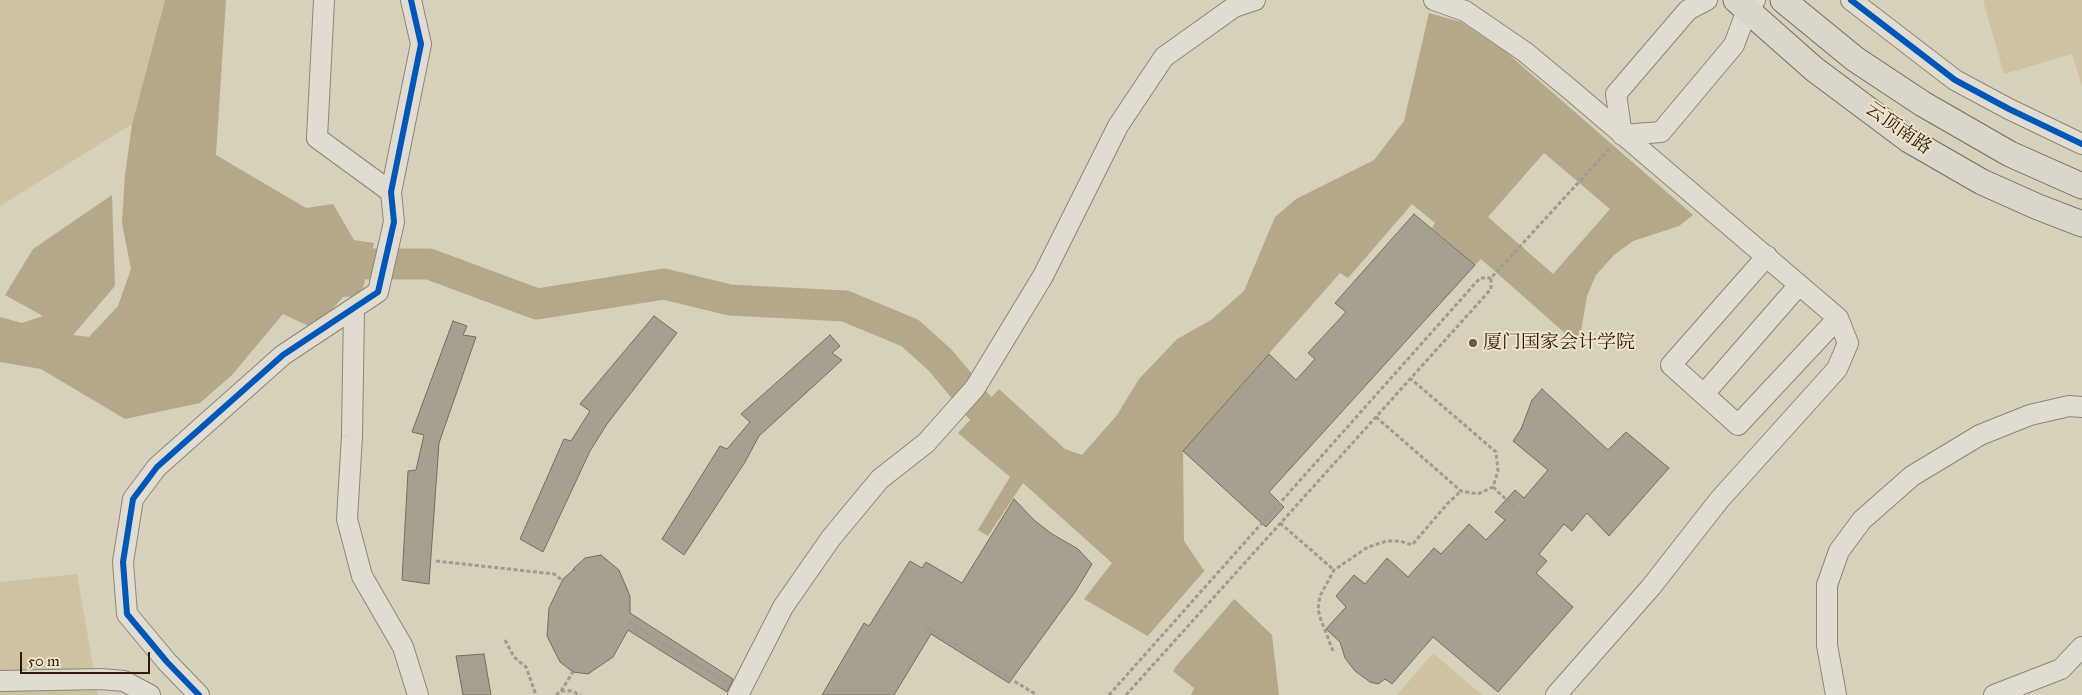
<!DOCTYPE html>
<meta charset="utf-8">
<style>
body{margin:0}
#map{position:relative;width:2082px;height:695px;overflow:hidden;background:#d7d0ba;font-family:"IM FELL Great Primer",serif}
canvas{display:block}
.scale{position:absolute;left:20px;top:652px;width:130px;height:22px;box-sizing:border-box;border:2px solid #32180b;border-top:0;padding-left:6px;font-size:15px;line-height:18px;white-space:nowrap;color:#32180b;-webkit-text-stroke:4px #ede4ca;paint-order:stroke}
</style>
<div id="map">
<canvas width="2082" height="695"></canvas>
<div class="scale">50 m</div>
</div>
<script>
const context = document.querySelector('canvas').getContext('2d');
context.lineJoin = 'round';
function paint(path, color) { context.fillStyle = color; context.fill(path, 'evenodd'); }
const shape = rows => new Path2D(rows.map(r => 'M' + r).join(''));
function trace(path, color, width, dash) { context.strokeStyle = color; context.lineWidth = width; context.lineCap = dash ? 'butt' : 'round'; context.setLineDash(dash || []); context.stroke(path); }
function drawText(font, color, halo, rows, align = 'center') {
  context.font = font + ' "IM FELL Great Primer","Noto Serif SC",serif'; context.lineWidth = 4; context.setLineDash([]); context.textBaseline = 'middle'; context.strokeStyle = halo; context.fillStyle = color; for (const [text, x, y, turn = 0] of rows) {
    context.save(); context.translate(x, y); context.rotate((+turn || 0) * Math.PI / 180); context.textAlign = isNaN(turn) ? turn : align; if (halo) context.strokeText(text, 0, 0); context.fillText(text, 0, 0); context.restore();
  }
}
const green = shape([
 [0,0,165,0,132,124,0,206],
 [1983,0,2082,0,2082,86,2072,54,2004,74],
 [77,574,98,695,0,695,0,582],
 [1433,653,1482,695,1397,695]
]);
const water = shape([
 [165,0,226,0,216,155,306,208,333,204,354,240,374,243,361,296,343,297,315,329,283,314,232,375,200,403,125,419,41,369,0,362,0,317,22,323,43,316,5,295,33,249,112,195,115,286,73,335,89,337,118,306,131,269,122,223,125,175,132,124],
 [1429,13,1461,22,1506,52,1693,215,1679,226,1633,241,1614,255,1596,275,1587,296,1581,331,1575,342,1481,259,1475,265,1432,228,1435,223,1412,204,1348,278,1340,273,1183,451,1184,541,1203,569,1272,635,1279,695,1191,695,1194,688,1173,671,1182,656,1084,599,1112,563,1023,483,988,536,978,530,1010,477,958,433,999,389,1065,449,1082,455,1117,415,1139,379,1177,339,1211,320,1244,291,1275,217,1296,199,1374,160,1404,121],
 [1544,153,1610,209,1553,274,1488,217]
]);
const pier = shape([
 [1206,569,1236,597,1171,672,1179,657,1146,638]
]);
const river = shape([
 [369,264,429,264,537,304,664,284,730,300,845,306,910,333,940,360,981,409,1010,440]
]);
const building = shape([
 [1414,214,1475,265,1269,492,1284,507,1266,527,1183,451,1269,354,1296,380,1315,359,1308,353,1346,312,1335,303,1414,214],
 [654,316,677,333,607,424,590,451,543,552,520,539,564,439,571,441,590,411,580,404,654,316],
 [453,321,467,326,463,335,476,337,439,443,429,584,402,580,408,471,416,470,424,435,412,432,453,321],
 [830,335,840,346,832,353,842,360,759,436,745,462,684,555,662,539,720,446,727,449,750,422,741,414,830,335],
 [1542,389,1608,450,1626,432,1669,468,1609,536,1587,513,1572,531,1564,524,1539,554,1547,561,1536,573,1573,607,1498,692,1433,637,1392,684,1385,679,1378,684,1370,682,1355,671,1345,658,1340,642,1326,629,1346,607,1336,596,1354,575,1365,584,1387,558,1408,577,1434,548,1441,554,1469,524,1486,540,1505,520,1495,512,1515,490,1524,498,1548,470,1513,441,1521,429,1532,400,1542,389],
 [1014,499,1034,520,1052,534,1078,549,1092,564,1075,592,1009,683,931,634,894,695,822,695,864,623,869,626,910,561,922,568,926,562,962,583,1014,499],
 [601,555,619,570,630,596,630,613,733,679,727,692,628,630,613,657,588,674,573,672,560,662,547,636,549,608,563,579,573,570,575,570,573,569,585,558,601,555],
 [484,654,491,695,463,695,456,656,484,654]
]);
const path = shape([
 [1376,417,1461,491,1478,494,1493,487,1498,471,1496,452,1411,379],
 [1493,487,1515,508],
 [1280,523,1334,570],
 [436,561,554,574,563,581],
 [629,622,726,682],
 [926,627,1037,695],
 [505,640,514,657,526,667,536,695],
 [1333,651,1321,620,1318,609,1320,596,1334,570,1368,547,1387,541,1400,541,1412,545,1448,503,1461,491],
 [561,691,573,672],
 [556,695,561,691,571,691,581,695],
 [1109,695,1480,278,1491,278],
 [1126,695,1491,289,1491,278,1610,148]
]);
const minor = shape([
 [324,0,317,138,391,192],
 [1434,0,1465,11,1525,52,1572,91,1838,318,1848,343,1837,369,1720,499,1651,587,1556,695],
 [1707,0,1688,10,1616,94,1622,135,1661,132,1734,45,1747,10,1755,0],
 [1851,0,1955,80,2009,109,2082,144],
 [1767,256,1671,365,1738,425,1838,318],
 [354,308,352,436,347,519,362,576,403,647,418,695],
 [1704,394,1799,285],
 [0,681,101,679,124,681,150,695],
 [199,695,167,662,127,614,123,562,133,499,157,467,283,355,378,292,394,222,391,192,421,44,411,0],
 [738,695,783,607,831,538,880,479,926,443,975,388,1043,276,1118,126,1164,57,1234,7,1255,0],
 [1836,695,1827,645,1827,585,1839,551,1862,520,1912,476,1980,435,2030,415,2069,406,2082,407],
 [1994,695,2061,669,2082,647]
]);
const major = shape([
 [1736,0,1814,69,1909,140,1982,182,2038,207,2082,224],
 [1783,0,1855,59,1923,104,2010,154,2082,186]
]);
const cycleway = shape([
 [1851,0,1955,80,2009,109,2082,144],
 [199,695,167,662,127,614,123,562,133,499,157,467,283,355,378,292,394,222,391,192,421,44,411,0]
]);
const markers = [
 [1473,343,5,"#6c5848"]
];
const streetNames = [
 ["云顶南路",1898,129,35]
];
const poiNames = [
 ["厦门国家会计学院",1483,343]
];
paint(green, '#cec2a3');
paint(water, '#b5a78a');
paint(pier, '#d7d0ba');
trace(river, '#b5a78a', 31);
paint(building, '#a7a091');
trace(building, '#756d61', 1);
trace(minor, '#8d8678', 22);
trace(major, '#756d61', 27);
trace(path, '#a09a91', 3, [4, 2.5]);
trace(minor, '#e0dcd1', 20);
trace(major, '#dad6c9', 25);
trace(cycleway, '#0057b8', 6);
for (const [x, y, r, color] of markers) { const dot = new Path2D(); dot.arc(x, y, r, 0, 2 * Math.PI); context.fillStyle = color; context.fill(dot); trace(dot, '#ede4ca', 2); }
drawText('19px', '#32180b', '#ede4ca', streetNames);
drawText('19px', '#32180b', '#ede4ca', poiNames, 'left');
</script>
